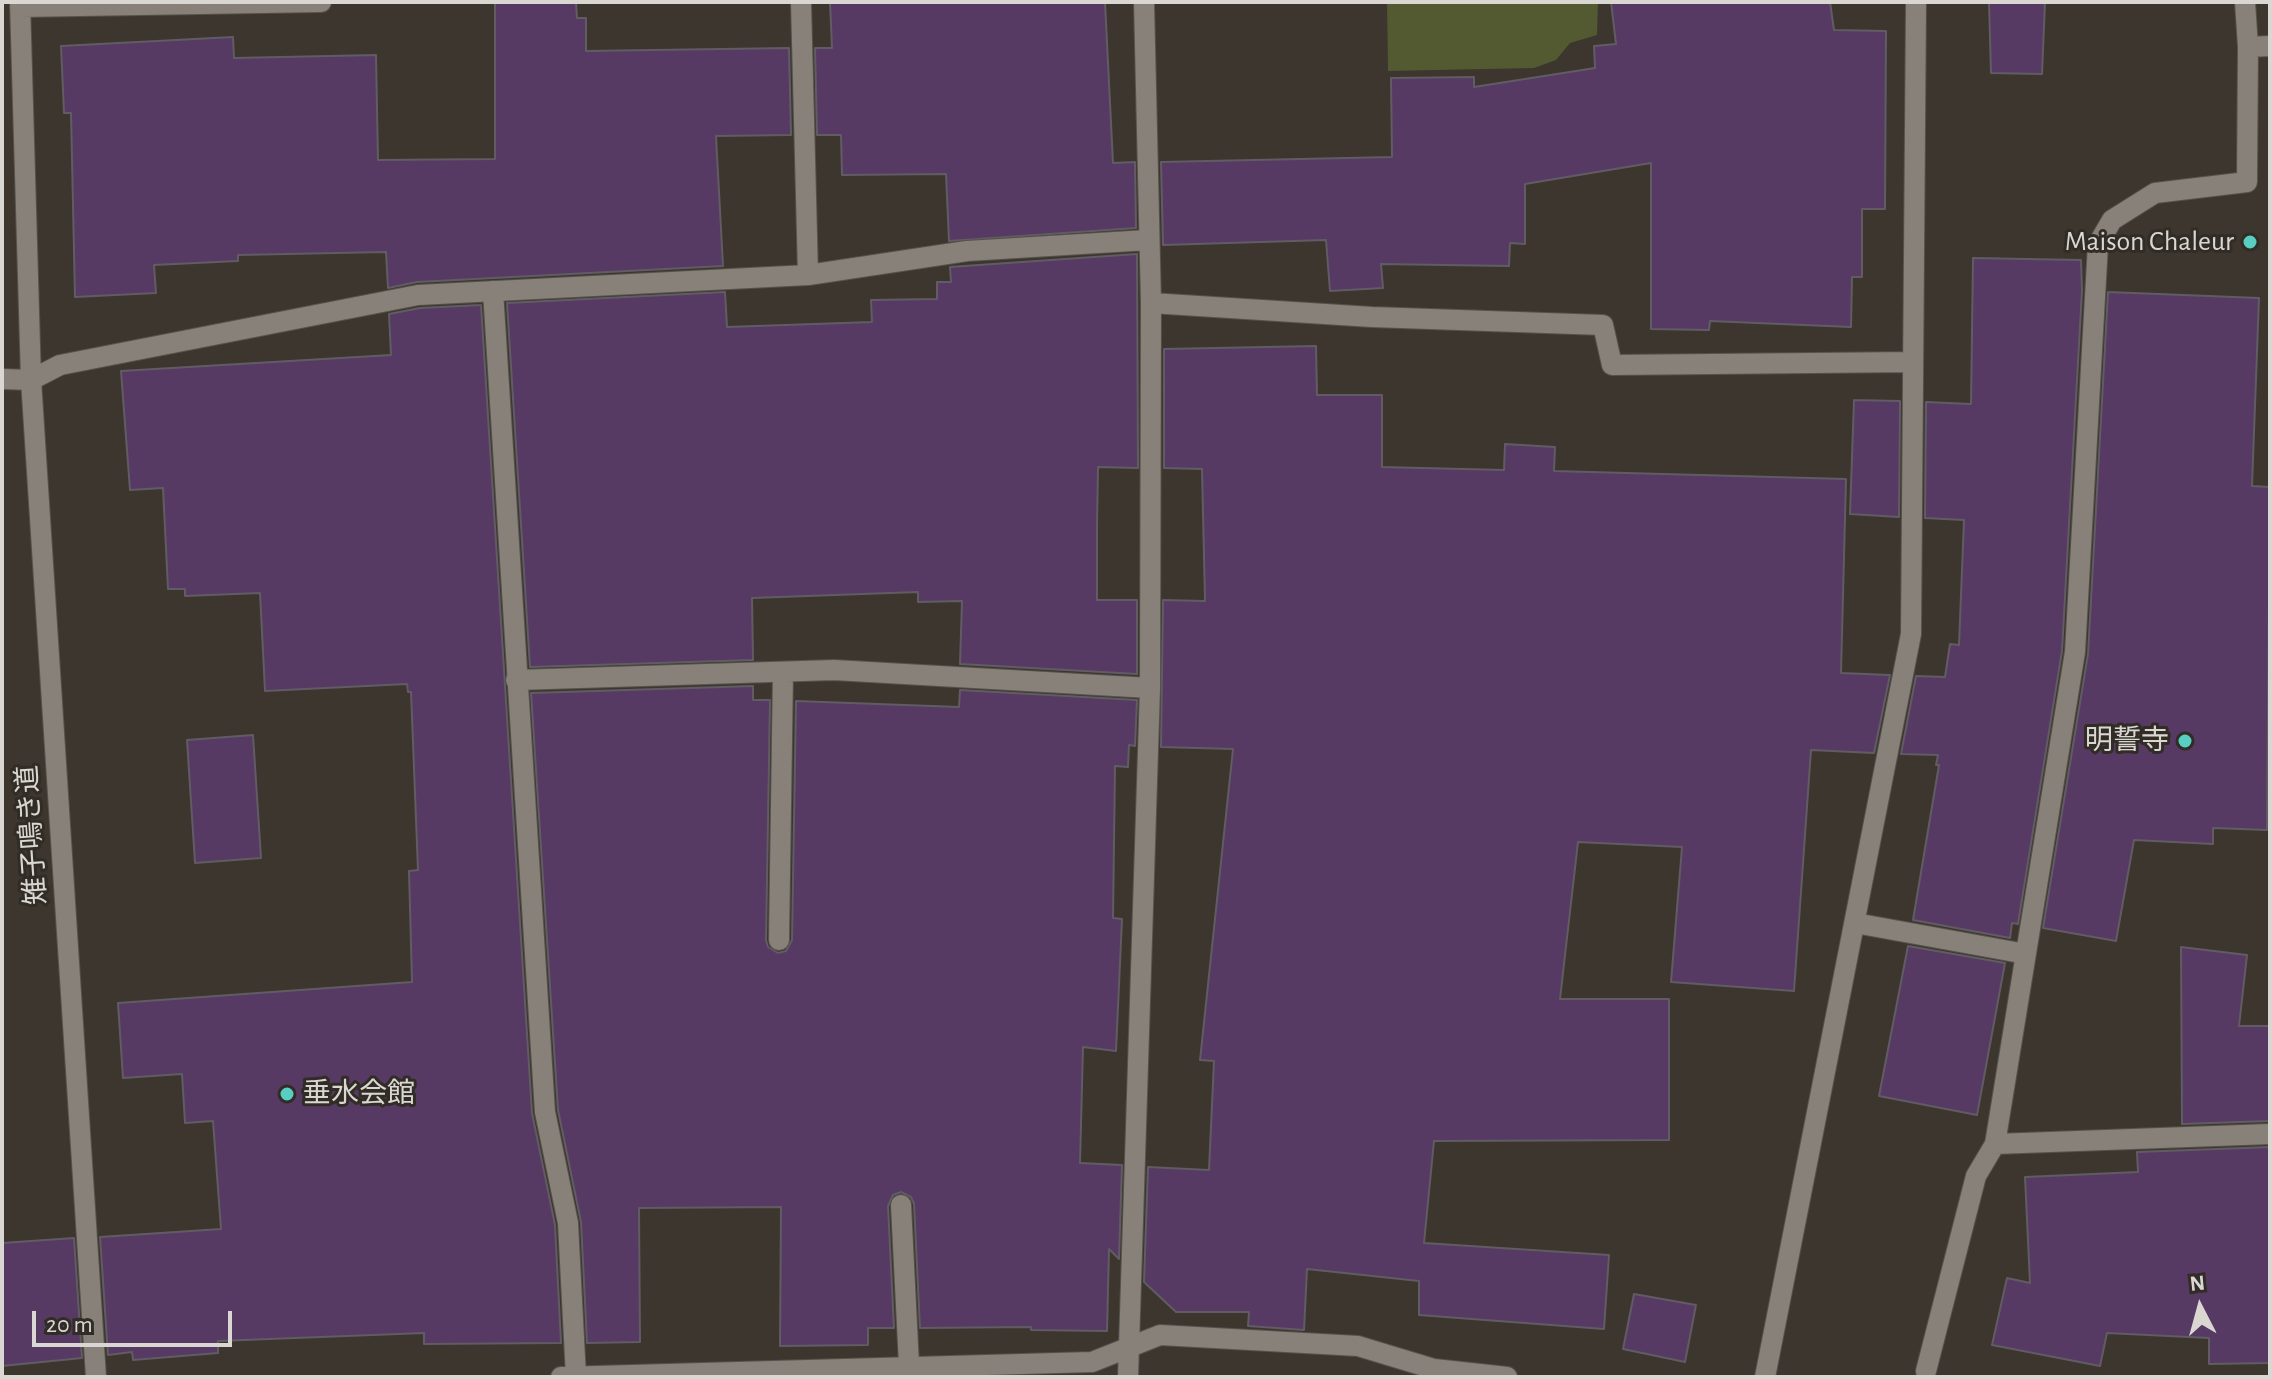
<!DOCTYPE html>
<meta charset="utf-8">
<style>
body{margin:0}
#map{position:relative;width:2272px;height:1379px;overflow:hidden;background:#3c362f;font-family:"Alegreya Sans",sans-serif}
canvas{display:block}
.frame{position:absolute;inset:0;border:4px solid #dad7d2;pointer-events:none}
.north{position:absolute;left:2160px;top:1267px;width:80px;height:80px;-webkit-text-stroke:6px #312c25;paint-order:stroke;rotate:354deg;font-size:22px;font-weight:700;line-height:32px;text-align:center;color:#dad7d2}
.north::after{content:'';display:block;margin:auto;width:28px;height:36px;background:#dad7d2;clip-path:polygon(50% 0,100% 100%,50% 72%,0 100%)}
.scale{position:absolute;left:32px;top:1311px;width:200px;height:36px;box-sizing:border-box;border:4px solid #dad7d2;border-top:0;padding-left:10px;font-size:24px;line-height:28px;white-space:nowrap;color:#dad7d2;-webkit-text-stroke:6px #312c25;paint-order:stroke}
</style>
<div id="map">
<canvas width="2272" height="1379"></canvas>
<div class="frame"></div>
<div class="north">N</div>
<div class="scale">20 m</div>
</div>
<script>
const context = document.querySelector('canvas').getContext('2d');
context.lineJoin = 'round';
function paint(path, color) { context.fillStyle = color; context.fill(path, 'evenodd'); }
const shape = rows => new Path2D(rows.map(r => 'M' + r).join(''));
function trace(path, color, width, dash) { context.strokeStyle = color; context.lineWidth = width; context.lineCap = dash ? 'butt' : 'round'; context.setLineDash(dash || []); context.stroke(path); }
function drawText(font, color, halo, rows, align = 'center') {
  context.font = font + ' "Alegreya Sans","Noto Sans JP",sans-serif'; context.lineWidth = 6; context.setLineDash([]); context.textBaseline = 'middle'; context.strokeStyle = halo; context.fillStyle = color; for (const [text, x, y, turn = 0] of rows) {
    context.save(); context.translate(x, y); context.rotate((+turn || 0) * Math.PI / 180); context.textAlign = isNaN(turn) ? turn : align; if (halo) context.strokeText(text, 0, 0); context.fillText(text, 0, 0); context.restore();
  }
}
const green = shape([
 [1387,2,1598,2,1597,35,1570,43,1556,60,1534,68,1388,71]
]);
const building = shape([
 [495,2,576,2,577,18,586,18,586,51,789,48,791,135,716,136,723,266,417,282,388,288,386,252,238,255,238,261,154,265,156,293,75,297,71,113,64,113,61,46,233,37,234,58,376,55,378,160,495,159,495,2],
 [830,2,1105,2,1113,163,1135,162,1136,228,949,241,946,174,842,175,841,135,817,135,815,48,832,48,830,2],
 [1611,2,1830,2,1834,30,1886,31,1885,209,1862,209,1862,277,1852,277,1851,327,1710,321,1709,330,1651,329,1651,163,1525,184,1525,244,1510,243,1509,266,1381,264,1383,288,1330,291,1326,240,1163,245,1161,162,1392,157,1391,78,1474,77,1474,87,1595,68,1594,46,1616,44,1611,2],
 [1989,2,2045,2,2042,74,1991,73,1989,2],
 [1137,254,1138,468,1098,467,1097,527,1097,600,1137,600,1137,674,960,664,962,601,918,602,918,592,752,598,753,660,530,667,507,303,725,292,727,327,872,322,871,300,937,299,937,282,951,282,950,267,1137,254],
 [1973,258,2081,260,2082,290,2062,651,2018,924,2012,923,2010,938,1913,920,1939,765,1936,765,1938,755,1901,754,1916,676,1945,677,1950,644,1959,645,1964,520,1925,518,1926,402,1971,404,1973,258],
 [2108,292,2259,298,2252,486,2270,487,2267,830,2213,828,2213,844,2134,840,2116,941,2043,928,2088,654,2108,292],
 [481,305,532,1113,555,1225,561,1343,424,1344,424,1333,218,1341,218,1353,133,1360,132,1352,108,1355,100,1237,221,1229,213,1121,185,1123,182,1074,123,1078,118,1003,412,982,409,871,418,870,411,692,408,692,407,684,265,691,260,593,185,596,185,589,168,589,163,488,130,490,121,371,391,355,389,314,420,308,481,305],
 [1316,346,1317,395,1382,395,1382,467,1504,470,1505,444,1555,447,1554,471,1846,479,1841,673,1890,675,1874,753,1811,750,1794,991,1671,982,1682,847,1578,842,1560,999,1669,999,1669,1140,1434,1141,1424,1243,1609,1255,1604,1329,1419,1315,1419,1281,1307,1269,1304,1330,1248,1326,1249,1312,1176,1312,1144,1282,1148,1167,1209,1170,1214,1061,1200,1060,1233,749,1161,747,1163,600,1205,601,1202,469,1164,468,1164,349,1316,346],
 [1854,400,1900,401,1899,517,1850,514,1854,400],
 [753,686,753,700,770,700,766,940,768,947,778,953,786,951,792,940,796,701,959,707,960,690,1137,700,1135,746,1129,745,1128,767,1115,766,1113,918,1122,919,1116,1051,1083,1047,1080,1163,1122,1165,1119,1259,1109,1249,1107,1331,1031,1330,1031,1327,920,1328,914,1204,911,1197,901,1192,893,1195,888,1206,894,1328,868,1328,868,1345,780,1346,781,1207,639,1208,640,1342,587,1343,581,1222,558,1110,531,693,753,686],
 [253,735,261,858,195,863,187,740,253,735],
 [1908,946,2005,963,1977,1115,1879,1096,1908,946],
 [2181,947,2247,955,2239,1026,2270,1026,2270,1121,2182,1124,2181,947],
 [2270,1147,2270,1363,2209,1364,2209,1338,2107,1333,2100,1366,1992,1345,2007,1278,2030,1283,2025,1177,2138,1172,2137,1152,2270,1147],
 [74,1238,82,1358,2,1366,2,1243,74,1238],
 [1634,1294,1696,1305,1685,1362,1623,1349,1634,1294]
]);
const minor = shape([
 [20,2,31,380,96,1377],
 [801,2,808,275],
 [2245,2,2248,47,2270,46],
 [20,7,321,2],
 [2248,47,2247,182,2155,193,2112,220,2098,244,2075,652,1995,1144,2270,1134],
 [493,291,545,1112,568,1223,576,1377],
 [1151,303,1372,317,1603,325,1612,365,1912,362],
 [2,379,31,380,60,365,418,295,808,275,967,251,1148,240],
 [516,680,834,670,1150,688],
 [1855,923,2026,954],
 [779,940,783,672],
 [901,1205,909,1365],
 [1926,1371,1976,1176,1995,1144],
 [561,1377,1092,1362,1160,1335,1358,1346,1434,1369,1507,1377],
 [1128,1377,1150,688,1151,303,1144,2],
 [1765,1377,1911,634,1916,2]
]);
const markers = [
 [2250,242,8,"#57cec1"],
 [2185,741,8,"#57cec1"],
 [287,1094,8,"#57cec1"]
];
const poiNames = [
 ["Maison Chaleur",2234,242],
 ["明誓寺",2169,741],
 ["垂水会館",303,1094,"left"]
];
const streetNames = [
 ["雉子鳴き道",32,835,-94]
];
paint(green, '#535930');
paint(building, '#563a63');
trace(building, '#615c64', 2);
trace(minor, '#56524b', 22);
trace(minor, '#878179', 20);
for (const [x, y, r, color] of markers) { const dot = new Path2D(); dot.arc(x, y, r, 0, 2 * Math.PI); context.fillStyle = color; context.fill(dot); trace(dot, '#312c25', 3); }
drawText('28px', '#dad7d2', '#312c25', poiNames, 'right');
drawText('28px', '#dad7d2', '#312c25', streetNames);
</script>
